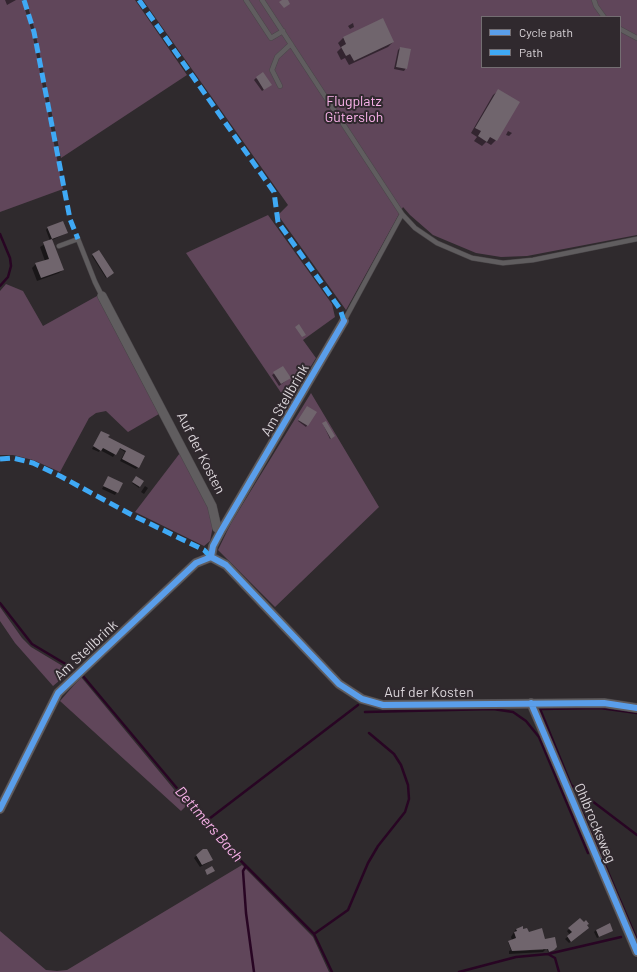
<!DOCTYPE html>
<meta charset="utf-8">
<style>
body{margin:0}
#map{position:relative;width:637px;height:972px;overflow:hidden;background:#2f2a2d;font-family:Barlow,sans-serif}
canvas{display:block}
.legend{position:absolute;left:481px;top:16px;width:140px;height:52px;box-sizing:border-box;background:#30292e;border:1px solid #746e72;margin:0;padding:5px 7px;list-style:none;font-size:12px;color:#dad5d9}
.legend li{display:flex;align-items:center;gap:8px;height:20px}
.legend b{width:20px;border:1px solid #746e72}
</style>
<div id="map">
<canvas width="637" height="972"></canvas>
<ul class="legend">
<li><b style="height:5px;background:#5a9eea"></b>Cycle path</li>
<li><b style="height:5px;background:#3fa9f5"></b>Path</li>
</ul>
</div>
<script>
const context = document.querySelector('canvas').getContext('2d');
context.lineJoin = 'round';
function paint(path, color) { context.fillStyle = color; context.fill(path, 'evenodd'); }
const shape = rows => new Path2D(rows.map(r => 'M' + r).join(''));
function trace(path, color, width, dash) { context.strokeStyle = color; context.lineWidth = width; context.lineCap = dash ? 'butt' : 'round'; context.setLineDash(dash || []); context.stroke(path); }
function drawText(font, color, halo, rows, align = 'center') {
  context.font = font + ' Barlow,sans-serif'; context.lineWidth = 4; context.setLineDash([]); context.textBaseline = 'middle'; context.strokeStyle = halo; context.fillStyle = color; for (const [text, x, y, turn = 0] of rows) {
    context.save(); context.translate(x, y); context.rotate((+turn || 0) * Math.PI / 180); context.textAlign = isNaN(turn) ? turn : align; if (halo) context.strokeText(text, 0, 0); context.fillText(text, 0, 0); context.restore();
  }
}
const green = shape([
 [0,0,22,0,32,32,63,189,0,212],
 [26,0,135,0,187,75,61,158,35,31],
 [143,0,637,0,637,235,527,256,501,257,476,253,433,235,410,215,403,207,346,310,278,215,288,205],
 [482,17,620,17,620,67,482,67],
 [268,215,332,304,335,317,303,340,316,358,288,403,186,253],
 [6,284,23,291,43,326,97,296,159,414,128,432,106,411,96,413,89,418,60,472,33,460,13,455,0,455,0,291],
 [311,393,379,507,275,607,218,550,231,523],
 [180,453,209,507,213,526,210,541,204,546,135,512],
 [0,607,22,638,31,647,71,671,53,686,15,643,0,621],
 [81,677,187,805,181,811,60,701],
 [242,865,313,937,329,972,0,972,0,931,46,970,57,971,67,970]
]);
const shadow = shape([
 [5,0,16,0,7,5],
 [383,20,393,42,388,47,349,65,345,58,341,60,337,52,341,48,338,43,343,38],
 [353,23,354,27,350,29,348,26],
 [400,48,406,68,404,71,394,69,398,50],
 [256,78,268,87,262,91,254,80],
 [498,91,496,140,491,145,486,142,482,146,474,141,477,137,471,133,493,95],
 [508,131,512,133,509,136,506,135],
 [48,227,67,233,52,240,63,270,59,273,37,281,32,268,36,264,45,261,40,247,50,241,46,230],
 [98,251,112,273,106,278,92,256],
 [282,368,287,380,279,386,272,375],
 [315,412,306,427,298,421,300,418],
 [323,424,333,437,330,439],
 [100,434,143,457,138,467,136,469,120,461,125,452,119,448,113,457,100,450,99,452,92,449],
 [108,478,121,484,115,495,102,489],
 [135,478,143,482,139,488,132,483],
 [145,486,148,488,144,494,141,492],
 [197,855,209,862,200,867,194,858],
 [580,919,588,928,569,943,565,939,570,935,567,931],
 [516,929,544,941,553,950,548,952,547,948,543,952,509,954,509,951,543,950,543,948,509,951,511,950,508,942,512,940,511,937],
 [596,930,612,931,597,938,594,932]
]);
const stream = shape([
 [0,234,10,258,11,266,8,277,0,286],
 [0,603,32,644,74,669],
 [83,676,222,842,314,934,332,972],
 [365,712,493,709,513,712,526,721,539,737,588,853],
 [637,713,600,708,540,709,571,785,637,835],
 [581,809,637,940],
 [205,822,358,705],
 [246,866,243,871,246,913,254,972],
 [314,934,348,910,368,863,378,846,405,812,409,799,408,785,401,765,394,754,369,733],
 [548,954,621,937],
 [459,972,516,957,548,954,555,958,559,972]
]);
const building = shape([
 [282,0,288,0,290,4,284,8,279,2],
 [383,18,394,42,354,61,350,54,346,56,341,47,346,44,343,37],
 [400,47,411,49,407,69,396,67],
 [263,72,272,85,264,90,256,77],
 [498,89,520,102,497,141,490,137,487,142,478,136,481,131,475,128],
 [63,221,68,233,52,239,64,270,41,278,35,263,49,259,43,242,52,239,47,227],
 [99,250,114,273,107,278,92,254],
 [299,324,306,335,302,337,295,327],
 [283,366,291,378,281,384,273,372],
 [307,406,317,412,308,426,298,420],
 [326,421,335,436,331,439,322,423],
 [101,431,110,435,108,437,145,456,139,468,122,459,126,451,120,448,116,455,103,448,101,451,93,446],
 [108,476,123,483,118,493,103,486],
 [136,476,144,481,140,487,132,482],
 [203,849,207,849,213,860,202,865,196,855],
 [212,866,215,871,207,875,205,870],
 [580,918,584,922,586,920,589,924,587,925,589,928,571,942,567,936,572,932,568,928],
 [610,923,613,931,599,937,596,930],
 [523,926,523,929,527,928,529,932,542,928,545,939,555,937,557,947,554,950,549,952,548,949,512,951,508,941,516,938,514,932,517,931,516,929]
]);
const lane = shape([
 [246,0,271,38,283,31],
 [262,0,402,214,415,228,437,243,472,258,503,263,533,260,637,239],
 [594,0,596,6,604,17],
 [620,29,637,38],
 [280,86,272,70,277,57,291,44],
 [59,246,78,239,95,282,102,296],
 [344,321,402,214]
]);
const street = shape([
 [102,296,212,506,217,528,221,531],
 [211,557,213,546,221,531,344,321],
 [531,703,637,952],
 [0,809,58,693,196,563,211,557,226,565,339,684,362,699,383,705,604,703,637,708]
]);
const quiet = shape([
 [24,0,34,32,70,219,78,239],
 [139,0,274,192,278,222,340,309,344,321],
 [0,459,13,458,33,463,60,476,132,515,204,550,211,557]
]);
const cycleway = shape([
 [211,557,213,546,221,531,344,321],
 [531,703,637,952],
 [0,809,58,693,196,563,211,557,226,565,339,684,362,699,383,705,604,703,637,708]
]);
const parkNames = [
 ["Flugplatz",354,101],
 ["Gütersloh",354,117]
];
const streetNames = [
 ["Am Stellbrink",285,400,-60],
 ["Auf der Kosten",201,453,63],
 ["Am Stellbrink",86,650,-43],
 ["Auf der Kosten",429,692],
 ["Ohlbrocksweg",595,823,67]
];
const waterNames = [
 ["Dettmers Bach",209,824,49]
];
paint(green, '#60465a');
paint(shadow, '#0007');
trace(stream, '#280523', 2.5);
paint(building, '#70656d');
trace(lane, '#4a4649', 5.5);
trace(street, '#4a4649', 10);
trace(lane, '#605d5f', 4.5);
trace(street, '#605d5f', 9);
trace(quiet, '#3fa9f5', 5, [10, 5]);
trace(cycleway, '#5a9eea', 6);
drawText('14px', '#fdb4ed', '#30292e', parkNames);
drawText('14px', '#dad5d9', '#30292e', streetNames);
drawText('italic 15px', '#f9b1e9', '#30292e', waterNames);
</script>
